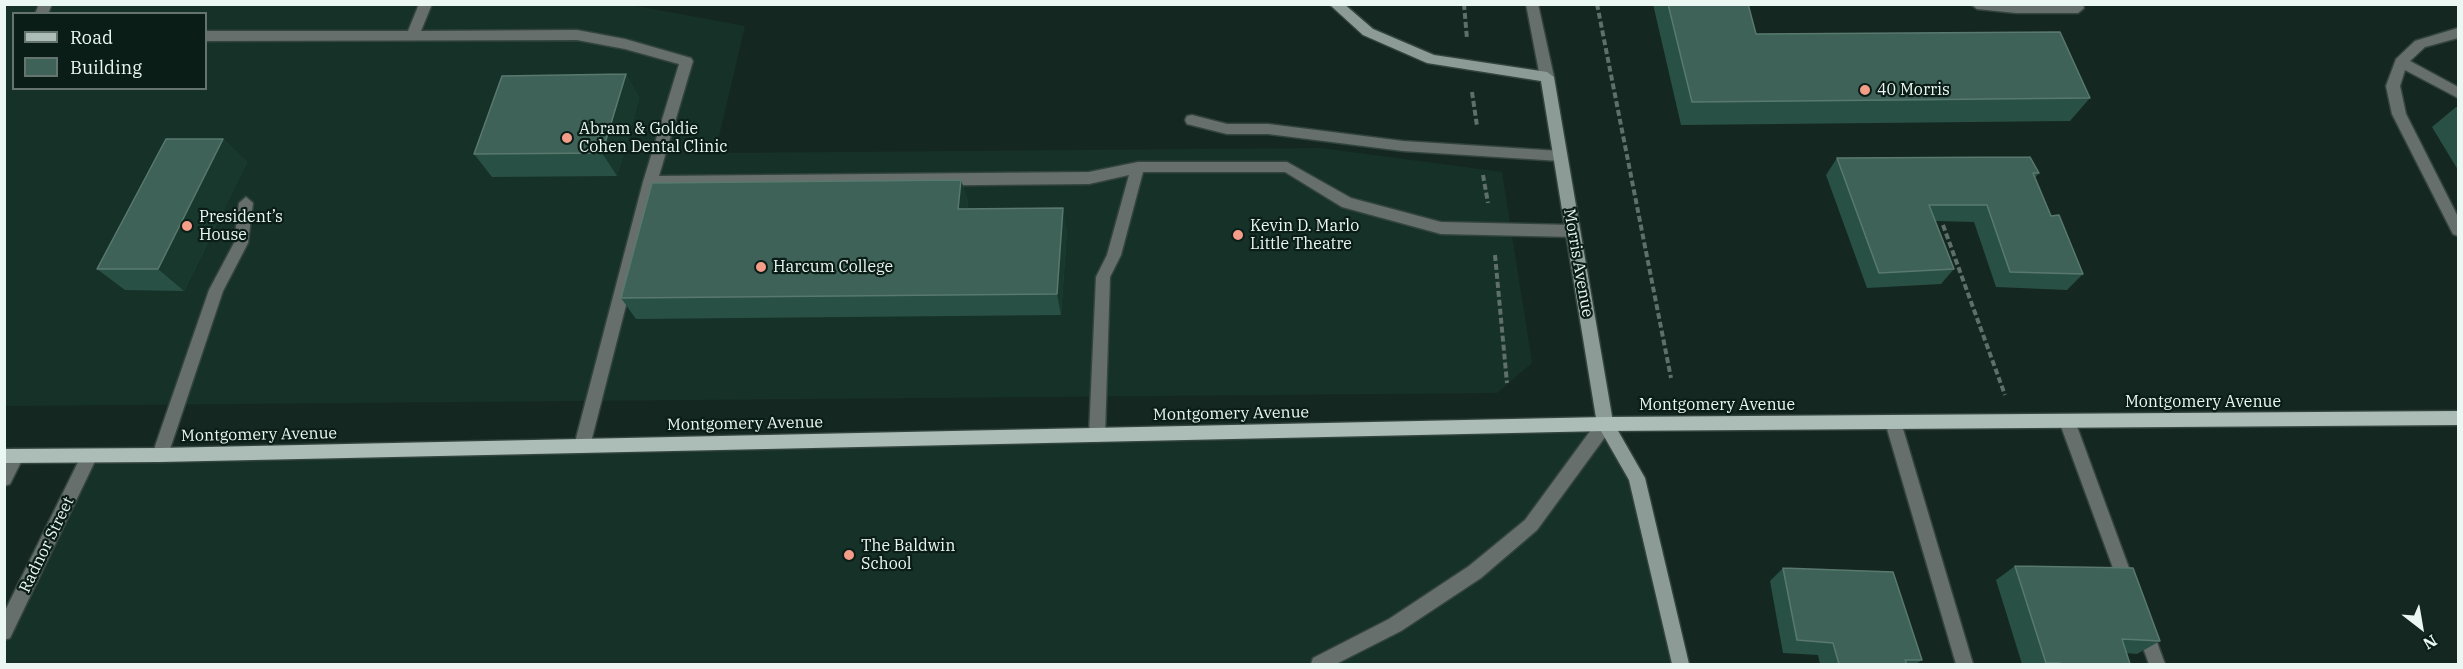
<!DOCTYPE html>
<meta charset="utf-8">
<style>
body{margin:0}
#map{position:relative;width:2463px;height:669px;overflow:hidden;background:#152721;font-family:"IBM Plex Serif",serif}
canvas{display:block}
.frame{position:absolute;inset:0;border:6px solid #ebf7f2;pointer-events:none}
.legend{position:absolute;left:12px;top:12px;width:195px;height:78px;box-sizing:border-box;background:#0b1d17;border:2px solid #65746f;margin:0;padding:8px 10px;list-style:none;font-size:18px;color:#ebf7f2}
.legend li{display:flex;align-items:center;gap:12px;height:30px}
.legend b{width:30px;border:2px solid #65746f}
.north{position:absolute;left:2391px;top:597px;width:60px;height:60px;-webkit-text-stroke:4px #0b1d17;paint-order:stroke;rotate:149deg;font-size:16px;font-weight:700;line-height:24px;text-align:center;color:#ebf7f2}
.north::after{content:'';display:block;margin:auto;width:21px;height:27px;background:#ebf7f2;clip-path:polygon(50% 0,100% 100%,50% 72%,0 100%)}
</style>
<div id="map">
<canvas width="2463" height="669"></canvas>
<div class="frame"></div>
<ul class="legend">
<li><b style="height:8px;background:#abbdb6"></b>Road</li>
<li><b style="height:16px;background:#3e6257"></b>Building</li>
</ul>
<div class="north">N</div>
</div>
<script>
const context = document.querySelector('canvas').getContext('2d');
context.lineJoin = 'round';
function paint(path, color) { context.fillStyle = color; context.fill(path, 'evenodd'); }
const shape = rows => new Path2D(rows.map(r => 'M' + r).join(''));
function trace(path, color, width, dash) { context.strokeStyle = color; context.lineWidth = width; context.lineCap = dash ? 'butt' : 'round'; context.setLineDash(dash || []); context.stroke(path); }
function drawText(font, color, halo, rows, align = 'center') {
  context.font = font + ' "IBM Plex Serif",serif'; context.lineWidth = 4.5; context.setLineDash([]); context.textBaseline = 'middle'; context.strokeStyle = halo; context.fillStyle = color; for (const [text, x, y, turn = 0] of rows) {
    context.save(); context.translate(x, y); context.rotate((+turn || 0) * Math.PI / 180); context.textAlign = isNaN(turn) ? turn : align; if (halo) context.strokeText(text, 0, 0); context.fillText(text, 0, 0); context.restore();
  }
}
const built = shape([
 [4,5,631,5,745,26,715,153,1321,148,1502,172,1532,363,1497,393,5,406],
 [14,14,206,14,206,88,14,88],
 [1604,424,1637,478,1681,664,5,664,4,633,89,457]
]);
const path = shape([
 [1464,4,1467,39],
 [1597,4,1671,378],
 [1472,92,1477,126],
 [1483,175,1488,203],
 [1943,225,2005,395],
 [1495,255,1507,383]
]);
const lane = shape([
 [39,4,52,4,48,14,35,14,39,4],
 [419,4,432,4,421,31,577,30,625,39,691,58,693,61,659,176,1089,172,1138,162,1287,162,1351,198,1441,222,1573,225,1580,231,1573,237,1441,234,1342,207,1285,172,1143,172,1121,255,1110,277,1105,435,1103,440,1097,442,1091,440,1089,435,1096,277,1107,255,1129,175,1089,184,656,188,590,446,588,451,582,453,576,451,574,446,643,182,679,64,625,49,577,40,206,41,206,31,408,31,419,4],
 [1526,4,1538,4,1554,77,1547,82,1540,77,1526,4],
 [1971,4,2082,4,2084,8,2078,13,2016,13,1977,9,1971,4],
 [2458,28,2458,38,2425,47,2410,61,2458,87,2458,98,2405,70,2400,86,2406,114,2458,217,2458,236,2453,234,2392,114,2386,86,2396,59,2415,41,2458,28],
 [1192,115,1227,124,1268,124,1403,141,1560,151,1567,156,1560,161,1403,151,1268,134,1227,134,1187,124,1185,120,1187,116,1192,115],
 [246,197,253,203,248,243,223,291,168,455,166,460,160,462,154,460,152,455,209,290,234,243,239,203,246,197],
 [2067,414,2073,416,2075,421,2136,587,2134,593,2128,595,2122,593,2120,587,2059,421,2061,416,2067,414],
 [1893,415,1899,417,1901,422,1973,664,1956,664,1885,422,1887,417,1893,415],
 [1605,417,1611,419,1613,424,1611,429,1537,530,1481,578,1401,631,1336,664,1311,664,1313,658,1389,619,1469,566,1525,520,1599,419,1605,417],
 [16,449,22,451,24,456,10,484,4,486,4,462,10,451,16,449],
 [2144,621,2150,623,2165,664,2149,664,2136,629,2138,623,2144,621]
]);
const street = shape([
 [89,450,95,452,97,457,10,638,4,640,4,613,83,452,89,450]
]);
const secondary = shape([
 [1329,4,1344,4,1373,29,1434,55,1547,72,1554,77,1613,422,1645,478,1689,664,1672,664,1629,480,1597,424,1541,81,1427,63,1363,35,1329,4]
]);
const primary = shape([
 [2458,411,2458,425,1605,431,160,462,4,463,4,449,160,448,1605,417,2458,411]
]);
const wall = shape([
 [1653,4,1748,4,1756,34,2090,98,2070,121,1681,125],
 [626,74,639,98,617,176,492,177,474,154],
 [2456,107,2458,107,2458,170,2432,127],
 [223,139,247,162,184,291,125,290,97,269],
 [1837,158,2039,173,2035,178,2051,216,2083,274,2067,290,1996,287,1974,222,1935,221,1954,269,1941,284,1867,288,1826,175],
 [961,180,968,202,967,209,1067,230,1061,315,636,319,621,298],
 [2015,566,2160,641,2137,654,2126,653,2130,664,2022,664,1996,580],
 [1783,568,1922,660,1916,664,1820,664,1818,655,1783,653,1770,581]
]);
const shadedWall = shape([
 [626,74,639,98,617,176,602,153],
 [223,139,247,162,184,291,158,269],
 [961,180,968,202,964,231,958,209],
 [1063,208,1067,230,1061,315,1057,294]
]);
const building = shape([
 [1668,4,1748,4,1756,34,2060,32,2090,98,1692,102,1668,4],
 [626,74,602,153,474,154,502,76,626,74],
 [166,139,223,139,158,269,97,269,166,139],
 [2030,157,2039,173,2033,173,2051,216,2059,215,2083,274,2010,272,1987,205,1929,205,1954,269,1879,273,1837,158,2030,157],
 [961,180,958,209,1063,208,1057,294,621,298,652,183,961,180],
 [2015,566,2133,568,2160,641,2122,639,2130,664,2060,664,2060,663,2046,663,2015,566],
 [1783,568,1893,572,1922,660,1905,660,1907,664,1839,664,1833,643,1797,640,1783,568]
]);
const markers = [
 [1865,90,6,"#f49e8a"],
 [567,138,6,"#f49e8a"],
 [187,226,6,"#f49e8a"],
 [1238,235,6,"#f49e8a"],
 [761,267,6,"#f49e8a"],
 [849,555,6,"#f49e8a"]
];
const poiNames = [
 ["40 Morris",1877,90],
 ["Abram & Goldie",579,129],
 ["Cohen Dental Clinic",579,147],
 ["President’s",199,217],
 ["House",199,235],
 ["Kevin D. Marlo",1250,226],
 ["Little Theatre",1250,244],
 ["Harcum College",773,267],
 ["The Baldwin",861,546],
 ["School",861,564]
];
const streetNames = [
 ["Morris Avenue",1578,263,80],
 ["Montgomery Avenue",2203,402],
 ["Montgomery Avenue",1717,405],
 ["Montgomery Avenue",1231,414,-1],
 ["Montgomery Avenue",745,424,-1],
 ["Montgomery Avenue",259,435,-1],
 ["Radnor Street",47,545,-64]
];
paint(built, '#163128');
trace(lane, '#33443e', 3);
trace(street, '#33443e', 3);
trace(secondary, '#33443e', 3);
trace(primary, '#33443e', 3);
trace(path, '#5f6f6a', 4, [6, 3]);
paint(lane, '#666f6c');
paint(street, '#666f6c');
paint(secondary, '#8d9b96');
paint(primary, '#abbdb6');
paint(wall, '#295044');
paint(shadedWall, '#18382e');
paint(building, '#3e6257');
trace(building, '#59796f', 1.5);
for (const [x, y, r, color] of markers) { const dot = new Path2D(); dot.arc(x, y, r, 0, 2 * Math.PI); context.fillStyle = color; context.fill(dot); trace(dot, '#0b1d17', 2); }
drawText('16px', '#ebf7f2', '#0b1d17', poiNames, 'left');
drawText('16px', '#ebf7f2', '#0b1d17', streetNames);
</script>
